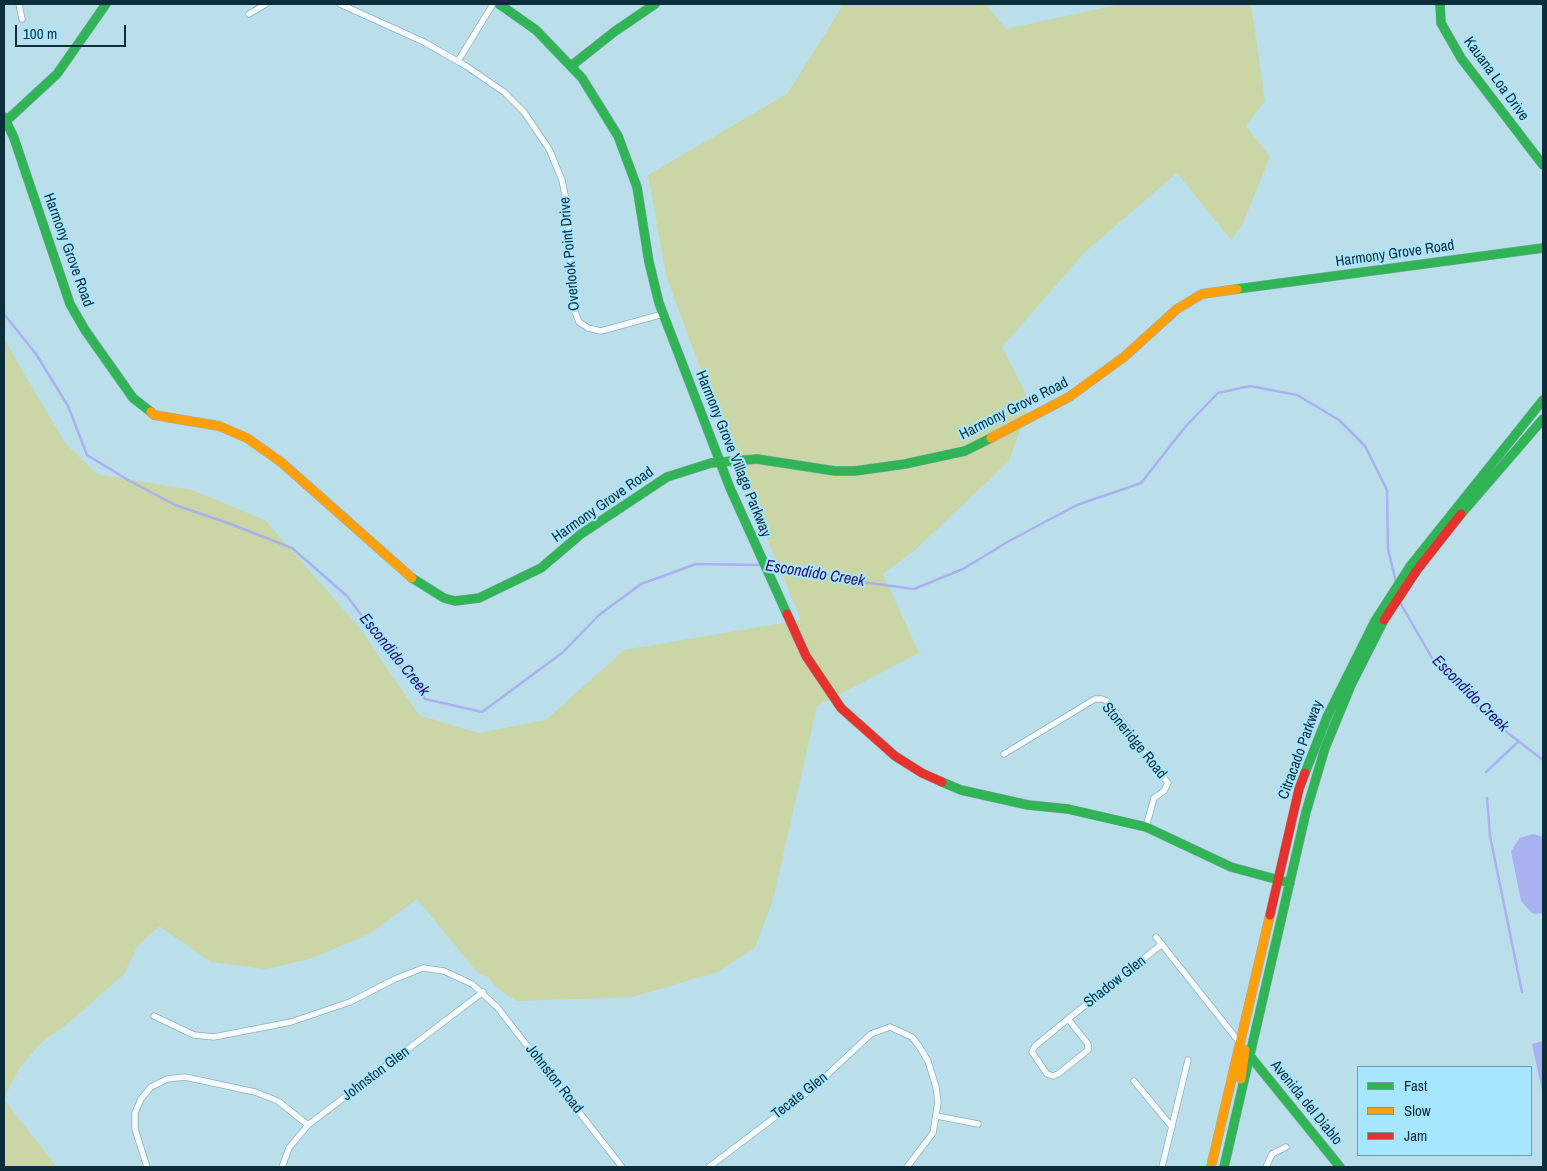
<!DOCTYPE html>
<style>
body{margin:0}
#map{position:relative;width:1547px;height:1171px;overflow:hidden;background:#bbdeeb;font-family:"Archivo Narrow",sans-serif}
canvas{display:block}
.frame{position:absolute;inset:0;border:5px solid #0b2e3a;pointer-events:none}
.legend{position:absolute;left:1357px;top:1066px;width:175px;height:90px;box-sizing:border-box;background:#a7e6ff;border:1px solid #699cb0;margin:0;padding:6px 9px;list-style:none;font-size:15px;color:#0b2e3a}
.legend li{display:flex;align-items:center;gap:10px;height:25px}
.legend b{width:25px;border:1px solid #699cb0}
.scale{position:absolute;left:15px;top:25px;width:111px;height:22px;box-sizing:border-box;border:2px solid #0b2e3a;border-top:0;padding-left:6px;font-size:15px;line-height:18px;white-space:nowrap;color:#0b2e3a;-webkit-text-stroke:4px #a7e6ff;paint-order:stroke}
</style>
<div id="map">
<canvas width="1547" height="1171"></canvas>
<div class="frame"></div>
<ul class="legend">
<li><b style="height:6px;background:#30b455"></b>Fast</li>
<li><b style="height:6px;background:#ff9f0a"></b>Slow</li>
<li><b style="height:6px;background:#e5322d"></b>Jam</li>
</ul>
<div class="scale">100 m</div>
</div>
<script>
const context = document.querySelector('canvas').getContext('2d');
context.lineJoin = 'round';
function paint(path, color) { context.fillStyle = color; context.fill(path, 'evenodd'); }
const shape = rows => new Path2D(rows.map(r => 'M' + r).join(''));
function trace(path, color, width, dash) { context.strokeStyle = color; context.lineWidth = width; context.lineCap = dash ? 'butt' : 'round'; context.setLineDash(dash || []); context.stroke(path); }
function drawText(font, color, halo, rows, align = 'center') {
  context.font = font + ' "Archivo Narrow",sans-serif'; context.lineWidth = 4; context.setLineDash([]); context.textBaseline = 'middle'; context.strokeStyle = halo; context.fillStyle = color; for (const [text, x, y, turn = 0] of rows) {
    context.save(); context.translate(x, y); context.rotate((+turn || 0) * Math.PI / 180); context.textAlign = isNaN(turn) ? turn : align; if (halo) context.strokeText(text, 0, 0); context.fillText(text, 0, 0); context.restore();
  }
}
const green = shape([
 [841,4,986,4,1006,29,1121,4,1251,4,1265,101,1246,126,1270,157,1243,223,1231,240,1177,173,1085,252,1002,347,1030,402,1009,461,915,550,883,574,919,653,817,706,773,900,755,947,718,972,632,997,516,1001,496,987,488,977,478,973,417,899,371,933,310,959,266,969,211,962,159,926,137,947,124,974,77,1016,40,1044,20,1067,4,1098,4,339,65,443,97,474,192,490,265,520,359,627,419,715,478,733,546,720,624,650,801,620,725,436,666,275,648,175,787,94,840,10],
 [4,1100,57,1167,4,1167]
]);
const water = shape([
 [1533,834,1543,837,1543,913,1536,914,1532,913,1521,901,1511,851,1520,838],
 [1543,1041,1543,1090,1542,1090,1532,1044]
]);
const stream = shape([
 [4,304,4,314,36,354,68,406,87,455,128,480,175,505,228,523,292,548,347,596,425,699,482,712,562,653,599,615,641,584,696,564,762,565],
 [767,566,814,571,862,582,914,589,963,569,1009,541,1077,505,1141,483,1186,426,1218,393,1250,386,1297,395,1339,420,1365,446,1387,490,1388,549,1396,582],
 [1400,600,1402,606,1436,665,1491,720,1543,760],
 [1486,772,1519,741],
 [1487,798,1490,836,1522,992]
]);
const street = shape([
 [19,4,22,19],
 [340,4,424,42,466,66,504,92,524,112,549,149,562,180,568,210,572,304,579,322,588,328,601,331,663,314],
 [249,14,266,4],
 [458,61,493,4],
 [1004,754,1095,699,1102,699,1107,701,1168,783,1164,791,1154,798,1146,827],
 [1156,937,1240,1043],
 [154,1016,194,1035,214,1037,291,1022,350,1002,395,979,423,968,444,971,472,984,497,1007,622,1167],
 [1068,1019,1088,1044,1088,1050,1058,1074,1053,1076,1047,1074,1032,1052,1035,1046,1068,1019],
 [1068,1019,1162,944],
 [1134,1081,1172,1127],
 [937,1116,978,1124],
 [147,1167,135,1129,135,1113,141,1099,151,1087,167,1079,185,1077,255,1092,278,1101,308,1125],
 [282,1167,289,1148,308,1125,483,992],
 [709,1167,812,1089,871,1034,890,1027,912,1037,919,1046,928,1061,936,1087,938,1102,933,1133,907,1167],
 [1162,1167,1188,1060],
 [1266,1167,1272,1154,1286,1147]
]);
const fast = shape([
 [499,4,536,30,582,78,618,136,637,187,649,262,659,303,730,488,787,614],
 [1440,4,1441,23,1461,58,1543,165],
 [571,66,614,32,655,4],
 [4,117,14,138,70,304,85,330,133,398,151,412],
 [4,123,57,74,106,4],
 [1237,289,1543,248],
 [1461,514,1543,419],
 [412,578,444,598,455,601,479,598,541,568,581,534,667,477,711,463,757,459,835,471,855,471,905,464,965,451,991,438],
 [1305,773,1327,717,1375,621,1411,565,1543,400],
 [942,782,961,790,1028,805,1068,809,1146,827,1231,867,1290,883],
 [1250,1056,1340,1167],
 [1224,1167,1306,812,1325,748,1351,685,1384,620]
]);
const slow = shape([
 [151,412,154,415,219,426,247,438,281,462,412,578],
 [991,438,1069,397,1124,357,1177,309,1202,294,1237,289],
 [1241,1079,1245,1050],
 [1211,1167,1270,915]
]);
const jam = shape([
 [787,614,806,656,841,708,895,756,922,773,942,782],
 [1384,620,1417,570,1461,514],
 [1270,915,1299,789,1305,773]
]);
const streetNames = [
 ["Kauana Loa Drive",1496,79,54],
 ["Harmony Grove Road",68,250,70],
 ["Overlook Point Drive",570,254,-95],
 ["Harmony Grove Road",1395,254,-8],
 ["Harmony Grove Road",1014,409,-27],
 ["Harmony Grove Village Parkway",733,454,68],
 ["Harmony Grove Road",603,505,-35],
 ["Stoneridge Road",1134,741,51],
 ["Citracado Parkway",1301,750,-70],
 ["Shadow Glen",1115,982,-38],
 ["Johnston Glen",376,1074,-37],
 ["Johnston Road",554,1079,52],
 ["Tecate Glen",800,1096,-38],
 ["Avenida del Diablo",1306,1103,51]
];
const waterNames = [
 ["Escondido Creek",815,574,9],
 ["Escondido Creek",394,655,51],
 ["Escondido Creek",1470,694,45]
];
paint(green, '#cad6a5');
paint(water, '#a9b1f1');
trace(stream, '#a9b1f1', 2.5);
trace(street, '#90afbb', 7);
trace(fast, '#90afbb', 10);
trace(slow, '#90afbb', 10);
trace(jam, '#90afbb', 10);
trace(street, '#f5fafc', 5.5);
trace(fast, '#30b455', 9);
trace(slow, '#ff9f0a', 9);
trace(jam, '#e5322d', 9);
drawText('15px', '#0b2e3a', '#a7e6ff', streetNames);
drawText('italic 16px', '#280f6c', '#a7e6ff', waterNames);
</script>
